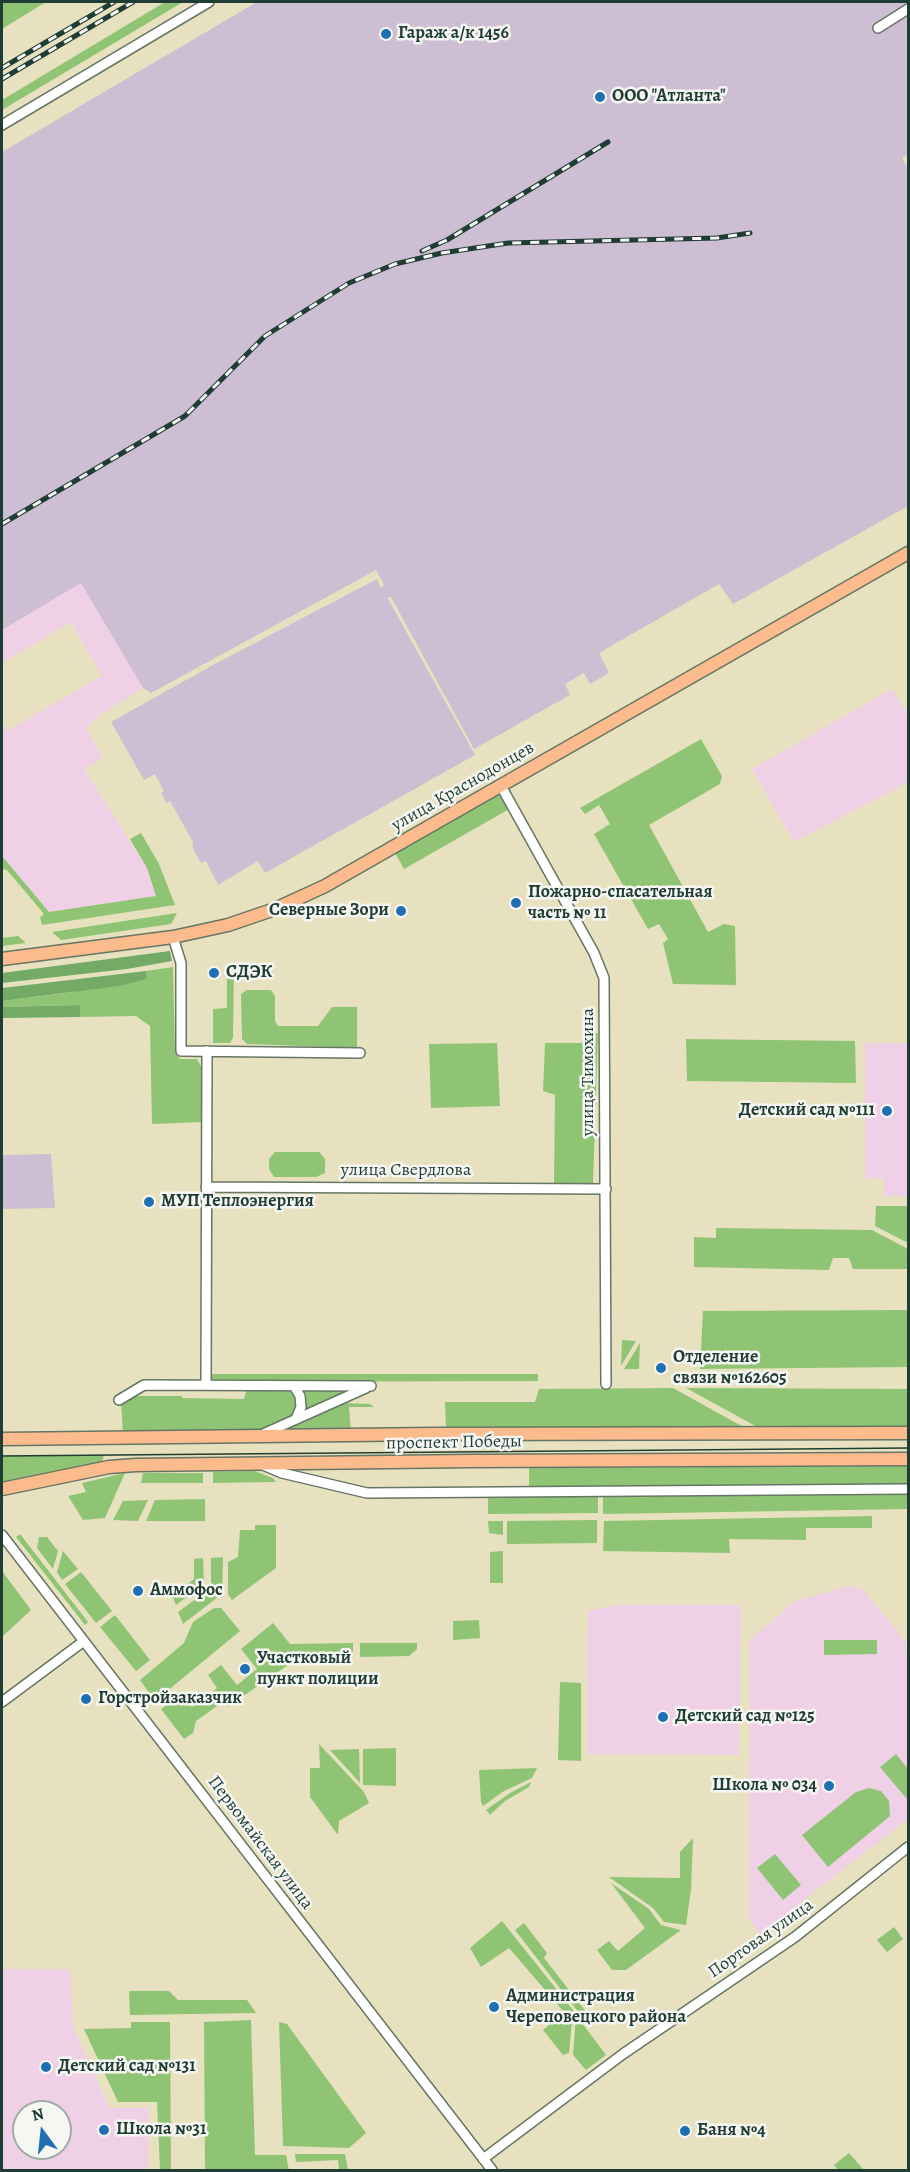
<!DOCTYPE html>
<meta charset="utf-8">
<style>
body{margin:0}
#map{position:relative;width:910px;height:2172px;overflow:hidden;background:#e8e1bf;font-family:Alegreya,serif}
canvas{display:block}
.frame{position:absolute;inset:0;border:3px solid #1f3d34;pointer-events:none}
.north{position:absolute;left:12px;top:2100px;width:60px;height:60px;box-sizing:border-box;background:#f6f6f2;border:2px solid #a0aca6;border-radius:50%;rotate:345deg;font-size:16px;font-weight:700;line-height:24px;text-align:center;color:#1f3d34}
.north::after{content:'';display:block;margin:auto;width:21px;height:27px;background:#1f6fb2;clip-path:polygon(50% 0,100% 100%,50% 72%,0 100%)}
</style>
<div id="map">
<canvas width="910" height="2172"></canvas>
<div class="frame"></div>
<div class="north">N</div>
</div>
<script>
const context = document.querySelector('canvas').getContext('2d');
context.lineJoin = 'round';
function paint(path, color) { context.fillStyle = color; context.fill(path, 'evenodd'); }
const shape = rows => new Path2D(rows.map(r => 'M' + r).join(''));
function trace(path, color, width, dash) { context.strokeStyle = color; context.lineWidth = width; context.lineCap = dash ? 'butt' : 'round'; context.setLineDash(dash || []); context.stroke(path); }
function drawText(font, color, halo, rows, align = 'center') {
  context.font = font + ' Alegreya,serif'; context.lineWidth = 5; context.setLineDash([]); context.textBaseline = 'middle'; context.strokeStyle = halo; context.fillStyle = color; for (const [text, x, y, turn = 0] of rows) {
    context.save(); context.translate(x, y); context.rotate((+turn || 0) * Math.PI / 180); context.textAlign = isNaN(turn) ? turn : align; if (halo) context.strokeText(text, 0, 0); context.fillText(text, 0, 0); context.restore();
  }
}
const built = shape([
 [81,583,143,688,101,714,86,728,103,758,84,769,147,868,157,896,49,912,2,856,2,816,4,814,2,811,2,722,7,731,102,676,71,622,2,663,2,630],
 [892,689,908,714,908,782,794,842,752,769],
 [865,1043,908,1043,908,1196,884,1196,884,1179,865,1178],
 [849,1586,863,1590,906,1642,908,1685,908,1819,759,1935,749,1917,750,1640,795,1601],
 [616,1605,741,1605,739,1755,587,1754,588,1611],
 [2,1969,70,1969,73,2026,109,2108,149,2108,148,2170,2,2170],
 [24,2112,60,2112,60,2148,24,2148]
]);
const industrial = shape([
 [257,2,908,2,908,154,902,158,908,169,908,506,733,604,719,584,599,653,609,673,590,684,584,673,565,684,570,695,474,749,391,597,387,597,475,755,265,873,258,861,218,885,206,861,201,863,193,849,193,842,170,801,166,803,161,793,164,791,155,774,144,780,111,722,213,665,377,579,381,588,384,585,376,570,151,693,143,688,81,583,2,630,2,152],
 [51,1154,55,1208,2,1209,2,1155]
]);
const green = shape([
 [2,2,46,2,2,29],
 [165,2,183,2,2,110,2,100],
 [701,739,722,776,720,784,649,825,708,932,724,924,735,926,736,985,673,984,663,943,668,939,659,924,648,929,594,834,610,824,599,805,585,814,580,808],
 [500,790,511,808,404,869,394,851],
 [141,833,159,864,175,905,42,925,40,917,44,914,7,870,2,869,2,856,49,912,156,896,147,868,130,839],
 [177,913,171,924,61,940,52,932],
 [18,936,26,943,2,946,2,938],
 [173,967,175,1051,180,1059,197,1059,203,1070,202,1122,152,1124,150,1026,136,1016,80,1017,79,1005,2,1007,2,1001,66,993,147,979,146,971],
 [227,968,234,968,233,1038,230,1043,213,1043,213,1009,227,1008],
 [247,990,271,990,275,996,275,1021,278,1026,318,1026,332,1007,357,1007,357,1048,247,1044,242,1039,241,994],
 [598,1033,593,1183,554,1183,555,1095,543,1091,545,1043,582,1043,584,1034],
 [686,1039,855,1041,856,1083,687,1081],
 [497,1043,500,1106,431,1108,429,1044],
 [275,1152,319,1152,325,1159,325,1173,316,1177,274,1177,269,1169,269,1159],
 [876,1206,908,1206,908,1243,875,1226],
 [716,1228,872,1230,908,1249,908,1269,853,1269,849,1258,833,1258,829,1270,694,1267,694,1237,716,1238],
 [908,1310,908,1367,700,1369,703,1311],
 [622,1340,636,1341,621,1366],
 [640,1343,639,1369,624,1369],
 [209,1374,538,1374,538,1381,210,1382],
 [673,1388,747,1429,446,1430,445,1402,535,1402,539,1389],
 [686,1388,908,1389,908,1428,761,1429],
 [247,1389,354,1390,342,1403,370,1404,374,1407,349,1407,351,1432,123,1433,121,1402,125,1396,182,1396,182,1398,244,1399],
 [104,1455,102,1463,2,1485,2,1456],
 [908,1466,908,1485,529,1488,529,1468],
 [254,1471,273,1478,276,1482,213,1483,213,1472],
 [125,1473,105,1518,83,1520,68,1496,86,1492,82,1483],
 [143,1473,203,1473,203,1483,141,1483],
 [908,1493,908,1509,603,1514,603,1495],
 [598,1494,598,1513,488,1514,488,1496],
 [205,1499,205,1521,146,1521,155,1500],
 [148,1500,138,1521,113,1520,123,1501],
 [872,1516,872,1528,806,1528,806,1540,729,1539,730,1553,603,1551,604,1521],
 [597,1520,597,1543,507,1544,507,1521],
 [488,1521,503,1521,503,1535,489,1533],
 [255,1525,276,1525,276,1568,232,1600,228,1594,228,1562,238,1557,240,1530,255,1530],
 [20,1534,88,1622,85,1625,16,1537],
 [39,1537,47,1537,58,1551,53,1569,37,1548],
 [63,1551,78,1569,62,1580,57,1572],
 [503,1551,503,1583,490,1583,490,1552],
 [223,1557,222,1594,183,1624,178,1612,211,1588,211,1558],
 [203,1558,204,1584,176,1605,172,1596,194,1579,194,1559],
 [2,1571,31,1610,2,1637],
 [81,1572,112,1611,96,1623,65,1584],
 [214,1608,221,1608,240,1631,155,1701,140,1680,184,1643,193,1622],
 [115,1615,150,1660,136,1671,100,1627],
 [479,1620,480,1638,453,1640,453,1621],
 [273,1623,290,1644,353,1643,353,1655,301,1656,229,1706,220,1704,196,1721,193,1733,184,1739,161,1709,182,1694,192,1707,217,1688,208,1675,221,1665,237,1685,257,1669,241,1649],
 [824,1640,877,1640,877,1654,824,1655],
 [360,1643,417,1643,417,1649,409,1656,360,1657],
 [560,1682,581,1683,581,1761,558,1760],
 [319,1744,364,1792,369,1803,339,1821,338,1835,310,1797,310,1768,320,1768],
 [396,1748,396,1786,363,1785,363,1749],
 [359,1749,360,1783,330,1750],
 [896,1754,908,1769,908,1796,906,1798,880,1767],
 [537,1768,532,1778,504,1791,483,1806,481,1802,479,1770],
 [531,1782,529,1787,505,1801,490,1815,486,1810,510,1793],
 [869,1788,881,1791,889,1801,890,1816,828,1867,802,1835,856,1792],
 [693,1838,691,1890,686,1925,664,1922,653,1908,609,1877,680,1878,680,1852],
 [775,1854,801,1885,783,1900,757,1868],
 [611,1883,649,1909,661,1925,681,1930,626,1970,612,1970,597,1950,609,1941,618,1951,645,1928],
 [502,1921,573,2010,569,2053,563,2055,543,2030,564,2012,509,1948,481,1967,470,1948],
 [524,1923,547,1953,544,1958,591,2018,586,2022,515,1930],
 [894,1927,903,1939,887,1952,877,1940],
 [129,1991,169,1991,178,2000,247,2000,256,2013,130,2015],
 [576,2015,606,2055,586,2070,573,2055],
 [251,2020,255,2155,286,2155,289,2170,205,2170,204,2022],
 [131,2022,170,2022,171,2170,160,2170,157,2102,118,2102,84,2029,131,2028],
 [279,2022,287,2024,366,2133,349,2148,283,2146],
 [849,2153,864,2170,838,2170,834,2165],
 [295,2154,345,2154,348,2170,339,2170,338,2160,296,2162]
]);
const forest = shape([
 [170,951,172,961,127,969,2,983,2,973],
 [146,971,147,979,119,986,2,1001,2,988],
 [80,1005,80,1017,2,1018,2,1007]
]);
const minor = shape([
 [878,28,908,9],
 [2,125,209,2],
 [501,786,594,953,604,978,606,1384],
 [173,937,181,963,181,1051,360,1053],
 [206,1187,606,1189],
 [206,1385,207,1051],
 [294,1386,300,1396,301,1407,296,1419],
 [119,1400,144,1385,371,1386],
 [263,1434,366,1388],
 [263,1465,282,1473,367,1493,908,1489],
 [2,1535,492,2170],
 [2,1702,84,1641],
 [483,2159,623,2054,795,1937,908,1847]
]);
const major = shape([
 [2,959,173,937,228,925,275,909,325,886,908,553],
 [2,1439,434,1434,908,1433],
 [2,1489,109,1467,136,1465,471,1461,908,1459]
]);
const tram = shape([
 [2,1456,908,1448]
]);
const rail = shape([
 [2,68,114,2],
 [2,79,133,2],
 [422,251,447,240,608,142],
 [2,524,185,416,265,336,349,283,395,264,442,253,508,243,717,238,750,233]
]);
const markers = [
 [386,34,6,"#1f6fb2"],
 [600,97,6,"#1f6fb2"],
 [516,903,6,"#1f6fb2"],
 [401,911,6,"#1f6fb2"],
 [214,973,6,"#1f6fb2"],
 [887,1111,6,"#1f6fb2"],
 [149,1202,6,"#1f6fb2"],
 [661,1368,6,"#1f6fb2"],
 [138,1591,6,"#1f6fb2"],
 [245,1669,6,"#1f6fb2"],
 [86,1699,6,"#1f6fb2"],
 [663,1717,6,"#1f6fb2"],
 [829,1786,6,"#1f6fb2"],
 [494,2007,6,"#1f6fb2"],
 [46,2067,6,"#1f6fb2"],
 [104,2130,6,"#1f6fb2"],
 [685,2131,6,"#1f6fb2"]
];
const poiNames = [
 ["Гараж а/к 1456",398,34],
 ["ООО \"Атланта\"",612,97],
 ["Пожарно-спасательная",528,893],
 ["часть № 11",528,914],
 ["Северные Зори",389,911,"right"],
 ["СДЭК",226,973],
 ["Детский сад №111",875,1111,"right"],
 ["МУП Теплоэнергия",161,1202],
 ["Отделение",673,1358],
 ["связи №162605",673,1379],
 ["Аммофос",150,1591],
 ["Участковый",257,1659],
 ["пункт полиции",257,1680],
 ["Горстройзаказчик",98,1699],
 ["Детский сад №125",675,1717],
 ["Школа № 034",817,1786,"right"],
 ["Администрация",506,1997],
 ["Череповецкого района",506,2018],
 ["Детский сад №131",58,2067],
 ["Школа №31",116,2130],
 ["Баня №4",697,2131]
];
const streetNames = [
 ["улица Краснодонцев",463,787,-30],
 ["улица Тимохина",589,1072,-90],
 ["улица Свердлова",406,1171],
 ["проспект Победы",454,1443,-1],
 ["Первомайская улица",260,1843,53],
 ["Портовая улица",761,1939,-35]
];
paint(built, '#efd0e7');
paint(industrial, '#cdbed3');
paint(green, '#8fc475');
paint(forest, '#73aa66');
trace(minor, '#657665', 12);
trace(major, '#657665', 15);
trace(minor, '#fff', 9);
trace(major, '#fbbb8d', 12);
trace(tram, '#1f3d34', 1.5);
trace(rail, '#1f3d34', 5);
trace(rail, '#f6f6f2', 3, [9]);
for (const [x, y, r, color] of markers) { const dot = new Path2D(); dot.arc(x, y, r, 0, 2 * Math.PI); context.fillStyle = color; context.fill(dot); trace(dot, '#f6f6f2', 2); }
drawText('bold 18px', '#1f3d34', '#f6f6f2', poiNames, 'left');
drawText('18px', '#1f3d34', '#f6f6f2', streetNames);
</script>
